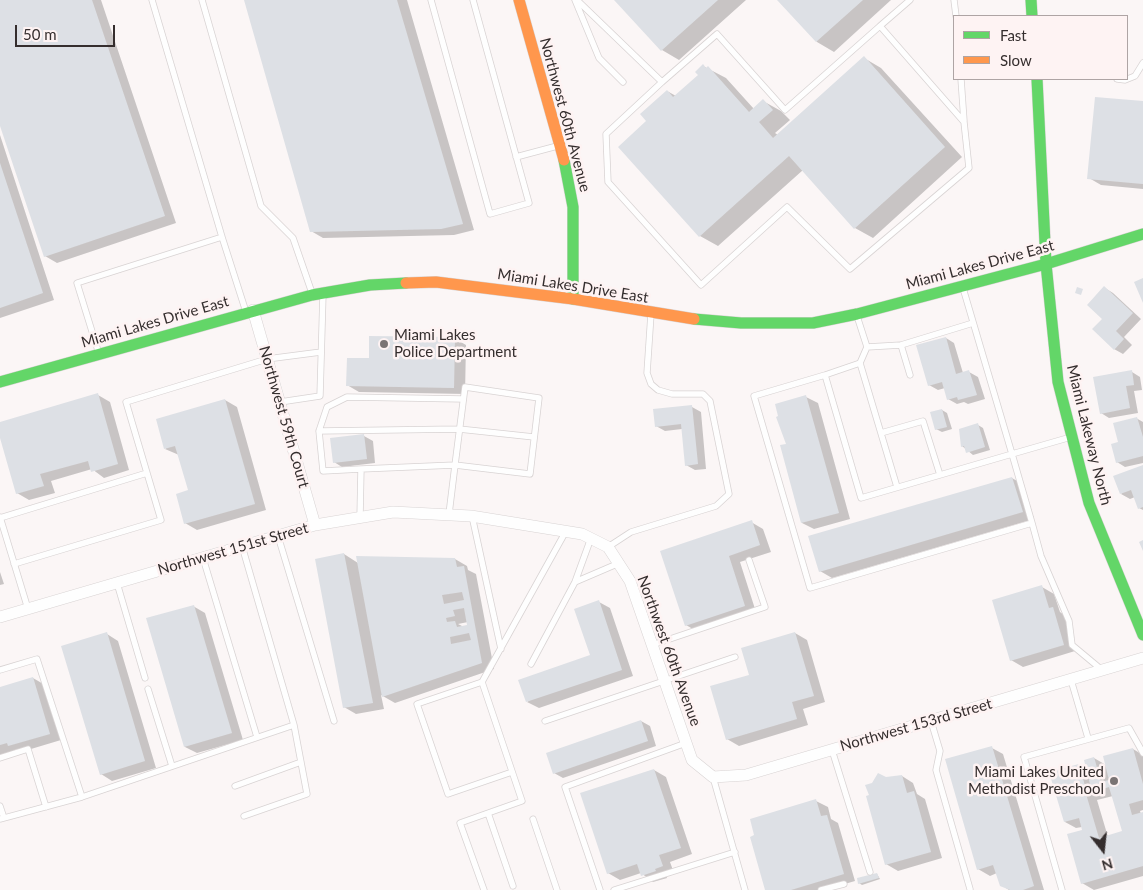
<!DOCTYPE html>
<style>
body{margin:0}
#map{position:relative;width:1143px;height:890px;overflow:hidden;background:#fbf6f6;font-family:Lato,sans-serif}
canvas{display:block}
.legend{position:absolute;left:953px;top:15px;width:175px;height:65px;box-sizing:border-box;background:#fef3f3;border:1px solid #aea4a4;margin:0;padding:6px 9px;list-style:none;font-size:15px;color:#352e2e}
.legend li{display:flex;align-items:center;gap:10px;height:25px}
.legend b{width:25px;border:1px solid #aea4a4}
.north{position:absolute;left:1078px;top:825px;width:50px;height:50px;-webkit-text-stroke:4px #fef3f3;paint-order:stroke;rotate:164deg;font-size:14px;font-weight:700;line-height:20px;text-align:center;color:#352e2e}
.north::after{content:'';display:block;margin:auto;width:18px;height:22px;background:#352e2e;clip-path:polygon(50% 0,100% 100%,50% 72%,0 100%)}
.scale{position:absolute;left:15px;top:25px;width:100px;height:22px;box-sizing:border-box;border:2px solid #352e2e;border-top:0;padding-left:6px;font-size:15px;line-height:18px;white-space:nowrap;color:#352e2e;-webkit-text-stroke:4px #fef3f3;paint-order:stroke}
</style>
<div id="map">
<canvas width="1143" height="890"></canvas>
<ul class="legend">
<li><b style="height:6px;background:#63d668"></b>Fast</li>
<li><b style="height:6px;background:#ff974d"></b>Slow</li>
</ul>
<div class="north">N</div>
<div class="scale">50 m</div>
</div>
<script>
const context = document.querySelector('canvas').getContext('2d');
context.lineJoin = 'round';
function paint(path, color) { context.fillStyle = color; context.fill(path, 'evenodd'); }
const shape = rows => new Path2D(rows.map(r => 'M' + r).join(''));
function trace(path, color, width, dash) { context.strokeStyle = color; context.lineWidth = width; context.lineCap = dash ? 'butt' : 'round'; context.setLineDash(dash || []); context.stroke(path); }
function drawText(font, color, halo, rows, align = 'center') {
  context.font = font + ' Lato,sans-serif'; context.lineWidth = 5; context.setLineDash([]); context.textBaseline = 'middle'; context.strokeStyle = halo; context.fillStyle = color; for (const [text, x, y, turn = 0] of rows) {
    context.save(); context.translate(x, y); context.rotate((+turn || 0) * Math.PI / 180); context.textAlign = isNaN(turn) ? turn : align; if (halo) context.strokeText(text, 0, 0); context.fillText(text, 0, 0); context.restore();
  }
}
const shadow = shape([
 [0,0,101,0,176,223,57,263,45,256,0,122],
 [245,0,407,0,474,230,454,235,323,238,311,231],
 [616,0,746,0,679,60,662,50],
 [779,0,891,0,834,52,817,42],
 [864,58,881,68,962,157,873,238,855,228,803,170,718,246,700,236,620,147,648,121,667,91,676,96,700,75,703,66,726,78,754,109,763,101,781,111,790,120,775,133,778,135],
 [1143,103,1143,189,1101,185,1089,178],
 [0,135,54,300,0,318],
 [1105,288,1113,293,1141,319,1124,337,1132,345,1123,354,1114,349,1103,319],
 [454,338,466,345,465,394,359,392,347,385,370,360],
 [946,338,954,343,963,373,969,372,978,377,985,399,968,404,964,402,957,404,948,399,945,388,938,390,929,385],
 [1132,372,1140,377,1142,390,1134,391,1138,413,1109,418,1101,413],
 [98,395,110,402,129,470,104,478,92,469,51,481,55,493,29,500,17,493,0,434,0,423],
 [806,397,818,403,850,519,814,529,802,523,787,445],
 [225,400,237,407,266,510,197,530,185,523,189,491,179,455,165,449],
 [692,407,701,412,706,469,695,470,686,465,682,429,665,431,656,426],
 [942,410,947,413,952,429,942,432,936,429],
 [1136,418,1143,422,1143,463,1125,467,1117,462,1119,443],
 [978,425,983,428,990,450,973,455,962,446],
 [364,436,373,441,375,463,342,467,334,462],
 [1143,466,1143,510,1139,508,1135,497,1130,499,1121,494],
 [1012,478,1024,485,1034,519,832,578,820,571,810,537],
 [751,522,763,529,771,552,740,562,756,612,698,632,686,625,662,552],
 [344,554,358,563,455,559,467,566,468,570,476,574,494,669,395,703,381,695,384,709,356,714,344,707],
 [468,622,469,626,464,627,458,624],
 [0,572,4,584,0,585],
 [1042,587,1054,594,1060,612,1064,615,1075,651,1023,667,1011,660],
 [599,602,610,608,633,676,539,708,527,702,591,656],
 [193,606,205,613,243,740,197,753,185,747],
 [795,633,807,640,825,702,803,709,808,725,739,746,727,739,750,676],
 [107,634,118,641,156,768,112,781,101,774],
 [33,678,45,685,61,740,21,752,17,749,0,758,0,688],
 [641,721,650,726,656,746,563,778,554,773],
 [992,748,1003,754,1044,890,1009,890,1001,885,997,873,990,876,978,869],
 [1133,749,1143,755,1143,810,1140,811,1141,814,1143,813,1143,876,1094,890,1082,883,1082,827,1076,828,1065,822,1079,765,1088,770,1094,758,1106,765],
 [1113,796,1124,832,1108,837,1097,800],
 [654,770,666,777,692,854,670,862,674,873,666,875,667,878,653,882,641,873,620,880,608,873],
 [902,776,913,783,917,794,925,799,942,858,898,871,886,864,886,779],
 [816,801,828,807,831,819,838,823,855,881,824,890,767,890],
 [877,874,880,879,862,885,859,883]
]);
const building = shape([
 [0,0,92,0,165,216,44,257,0,126],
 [244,0,397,0,463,224,441,229,310,232],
 [614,0,718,0,661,51],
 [777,0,863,0,816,42],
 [864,56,945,147,854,229,789,156,699,237,618,147,646,121,640,114,667,90,673,97,698,75,695,72,703,64,706,68,708,66,749,112,763,99,773,110,759,122,773,138],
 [1095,97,1143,101,1143,184,1087,179],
 [0,163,43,293,0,308],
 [1143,278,1143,303,1134,282],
 [1104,286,1133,313,1116,331,1124,339,1114,350,1092,329,1102,319,1087,305],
 [1077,287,1083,289,1081,295,1075,293],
 [369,336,455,337,454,388,346,386,347,358,369,358],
 [946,337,956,374,969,370,977,395,958,400,957,397,947,400,942,382,928,386,916,345],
 [1132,370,1134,385,1126,386,1130,408,1100,414,1093,377],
 [98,393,118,464,91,472,88,461,40,474,44,486,16,494,0,438,0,422],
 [806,395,839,513,801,523,780,445,786,444,776,417,778,416,775,404],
 [225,399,255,504,184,524,176,494,188,490,175,446,164,449,156,419],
 [692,405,698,464,685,466,681,424,655,427,653,409],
 [942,409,947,427,935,430,930,412],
 [1137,417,1143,437,1143,456,1116,463,1111,444,1118,442,1113,423],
 [978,423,985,447,966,453,964,446,961,447,959,429],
 [364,434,367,459,333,463,330,438],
 [1143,465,1143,507,1138,509,1131,490,1120,494,1113,476],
 [1012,477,1023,512,819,572,808,536],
 [752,520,760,545,729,556,745,606,685,626,660,551],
 [1143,540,1143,551,1139,542],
 [344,553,373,703,343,708,315,559],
 [356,556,455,558,457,567,464,566,482,663,382,697],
 [462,592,464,600,444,604,442,595],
 [464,608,467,625,457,627,455,621,447,622,446,618,455,616,453,610],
 [469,633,471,640,451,644,450,637],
 [1042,585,1049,608,1053,607,1064,645,1010,661,992,600],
 [599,600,622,670,526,702,518,680,590,655,574,609],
 [194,605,232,733,184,747,146,618],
 [107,632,145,761,100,775,61,646],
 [795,632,814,696,792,702,797,719,726,740,710,686,749,675,741,648],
 [33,677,50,734,8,746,7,743,0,745,0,687],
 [641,720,648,741,553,774,546,753],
 [992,746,1034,886,1023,890,1010,890,1000,886,993,865,977,870,945,759],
 [1133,748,1143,784,1143,800,1129,804,1132,815,1143,812,1143,866,1081,884,1067,834,1082,830,1079,818,1064,822,1049,772,1079,764,1085,786,1090,784,1084,760,1094,757,1101,782,1109,780,1103,756],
 [1109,787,1122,831,1099,838,1086,794],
 [654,769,681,848,659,855,663,866,655,869,656,871,641,876,637,864,607,874,580,793],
 [878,773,886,777,902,775,907,793,914,791,931,852,885,865,866,796,869,795,865,785,872,783],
 [816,799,821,816,827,815,844,874,791,890,765,890,750,837,754,835,750,819],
 [877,873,879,878,858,884,857,878]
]);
const lane = shape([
 [152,0,222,237],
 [202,0,261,206,293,238,312,293],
 [431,0,490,214,529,203,473,0],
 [575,0,599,58,623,82],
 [577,0,662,82,606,134,608,182,701,285,787,207,850,269,969,168,964,122,880,26,910,0],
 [954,0,956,16],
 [961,79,964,121],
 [1117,79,1125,80,1135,76,1143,63],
 [662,82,717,34,785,110,880,26],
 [516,157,561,145],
 [963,288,1012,454,861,498,825,375,754,396,810,588,1032,523,1012,454,1071,437],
 [857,316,867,347,860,363,897,487],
 [901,345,973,323],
 [867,347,901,345,910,375],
 [99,354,77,283,222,237,246,312],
 [825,375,860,363],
 [463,399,347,397,327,407,319,431,459,429,534,437],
 [280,402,320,396,323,294],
 [319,431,323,471,361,469],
 [881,433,923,421,940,475],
 [147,473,126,402,267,359,321,352],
 [472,516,501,649],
 [0,517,28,609],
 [360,517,361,469,455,465,530,474,539,398,465,387,455,465,449,514],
 [0,518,147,473,161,520,14,564],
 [1032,523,1041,556,1069,621,1072,645,1102,670],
 [278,536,334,721],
 [608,547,631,532,716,506,729,494,710,401,703,394,672,394,658,390,651,384,647,373,651,314],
 [203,558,257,737],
 [575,582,591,538],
 [117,583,145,678],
 [652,645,765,607,749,560],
 [531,664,575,582,617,564],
 [0,670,37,659,82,797],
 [1071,680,1088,738],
 [482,682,417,704,448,794,512,772],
 [148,689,172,766],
 [545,721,735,657],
 [931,721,940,751,936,770,970,889],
 [832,750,870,872],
 [0,758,28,749,46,807],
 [713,777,745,890],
 [235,786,301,762],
 [0,806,4,818],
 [488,813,513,886],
 [244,816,307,794,294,725],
 [0,819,82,797,294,725,242,546],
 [533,819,557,890],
 [484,890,460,823,522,801,482,682,566,531],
 [600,890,565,787,686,743],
 [614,890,735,852],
 [821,890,844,884],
 [1062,890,1024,757,1129,728,1143,753]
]);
const street = shape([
 [253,310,315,525],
 [0,617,315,525,393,512,471,516,582,534,608,547,630,581,692,760,713,777,746,775,1143,658]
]);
const fast = shape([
 [1031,0,1032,16],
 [1037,79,1046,264,1058,382,1089,503,1143,635],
 [564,160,573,207,573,299],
 [694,319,741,323,813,323,857,314,1046,264,1143,234],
 [0,382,312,295,370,285,406,283]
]);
const slow = shape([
 [519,0,564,160],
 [406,283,436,282,573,299,694,319]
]);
const markers = [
 [384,344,5,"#7a7474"],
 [1114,781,5,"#7a7474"]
];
const streetNames = [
 ["Northwest 60th Avenue",565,115,75],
 ["Miami Lakes Drive East",980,265,-15],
 ["Miami Lakes Drive East",573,286,9],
 ["Miami Lakes Drive East",155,322,-16],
 ["Northwest 59th Court",284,417,74],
 ["Miami Lakeway North",1089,435,76],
 ["Northwest 151st Street",233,549,-16],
 ["Northwest 60th Avenue",669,651,70],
 ["Northwest 153rd Street",916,725,-16]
];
const poiNames = [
 ["Miami Lakes",394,335],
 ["Police Department",394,352],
 ["Miami Lakes United",1104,772,"right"],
 ["Methodist Preschool",1104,789,"right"]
];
paint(shadow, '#0003');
paint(building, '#dde0e5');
trace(lane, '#d8d3d3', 7);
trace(street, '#d8d3d3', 12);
trace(fast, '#d8d3d3', 12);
trace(slow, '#d8d3d3', 12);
trace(lane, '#fefefe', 5.5);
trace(street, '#fefefe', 11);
trace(fast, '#63d668', 11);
trace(slow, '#ff974d', 11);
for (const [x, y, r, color] of markers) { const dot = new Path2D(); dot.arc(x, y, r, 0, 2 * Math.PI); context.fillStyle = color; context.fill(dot); trace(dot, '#fef3f3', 2); }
drawText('15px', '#352e2e', '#fef3f3', streetNames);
drawText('15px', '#352e2e', '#fef3f3', poiNames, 'left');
</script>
